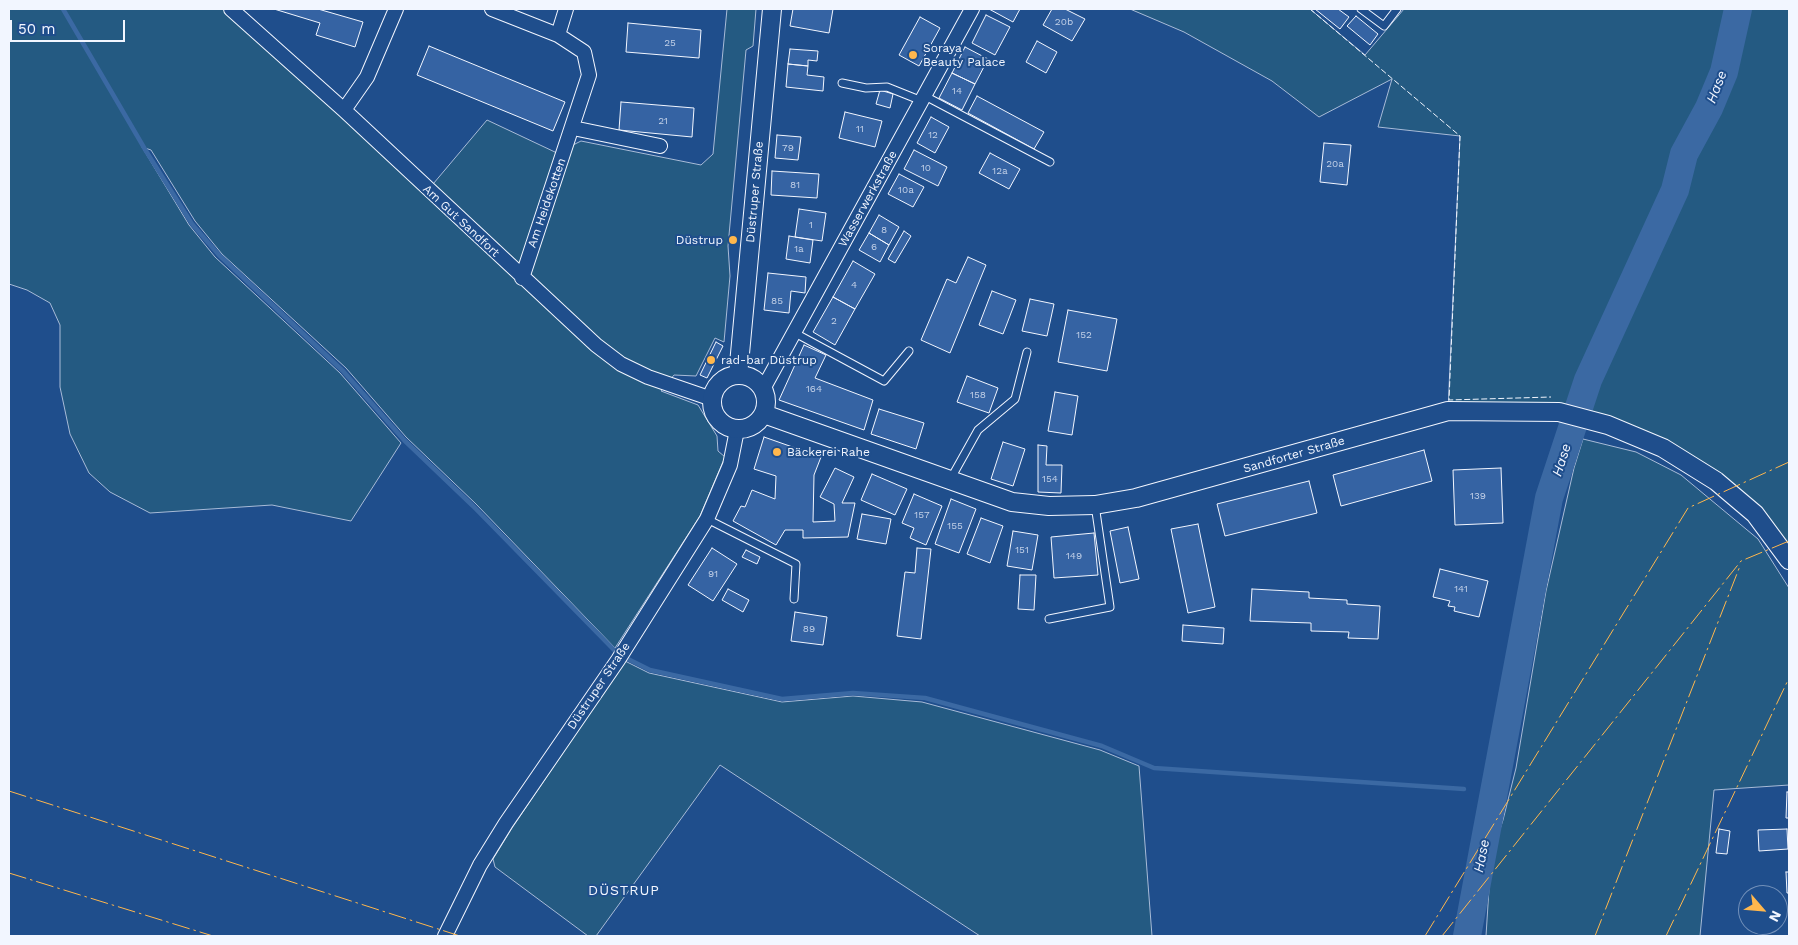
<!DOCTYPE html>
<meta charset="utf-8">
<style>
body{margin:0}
#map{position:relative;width:1798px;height:945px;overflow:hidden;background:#1f4e8c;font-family:"Work Sans",sans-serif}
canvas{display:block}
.frame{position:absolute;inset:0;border:10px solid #f2f6ff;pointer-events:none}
.north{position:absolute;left:1738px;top:885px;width:50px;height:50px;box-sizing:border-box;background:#1f4e8c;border:1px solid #7391ba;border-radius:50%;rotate:117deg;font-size:14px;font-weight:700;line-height:20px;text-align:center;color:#f2f6ff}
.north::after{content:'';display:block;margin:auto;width:18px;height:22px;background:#ffb74d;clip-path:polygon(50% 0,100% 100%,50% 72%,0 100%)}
.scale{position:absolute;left:10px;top:20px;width:115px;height:22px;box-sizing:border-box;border:2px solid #f2f6ff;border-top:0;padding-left:6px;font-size:15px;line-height:18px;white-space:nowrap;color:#f2f6ff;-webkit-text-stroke:4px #1f4e8c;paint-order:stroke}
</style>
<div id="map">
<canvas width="1798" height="945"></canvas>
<div class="frame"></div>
<div class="north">N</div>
<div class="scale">50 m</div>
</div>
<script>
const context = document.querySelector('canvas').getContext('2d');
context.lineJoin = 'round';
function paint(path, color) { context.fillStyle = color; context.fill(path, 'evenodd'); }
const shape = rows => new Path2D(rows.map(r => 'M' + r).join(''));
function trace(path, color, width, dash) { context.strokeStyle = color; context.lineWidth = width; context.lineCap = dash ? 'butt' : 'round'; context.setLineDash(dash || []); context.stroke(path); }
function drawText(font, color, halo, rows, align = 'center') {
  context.font = font + ' "Work Sans",sans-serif'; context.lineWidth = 4; context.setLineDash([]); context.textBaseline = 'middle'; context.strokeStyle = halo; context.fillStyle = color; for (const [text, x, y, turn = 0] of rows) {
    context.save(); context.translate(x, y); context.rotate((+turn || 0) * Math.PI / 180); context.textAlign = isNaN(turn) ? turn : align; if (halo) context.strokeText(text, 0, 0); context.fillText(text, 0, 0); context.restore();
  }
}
const green = shape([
 [9,9,234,9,428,190,487,120,557,153,581,141,701,165,713,154,727,9,756,9,753,46,746,50,728,246,730,276,724,342,715,338,696,376,674,375,661,391,698,405,717,436,718,451,725,457,700,516,615,648,476,504,406,437,346,368,222,254,195,221,151,150,142,147,189,225,215,257,340,373,401,443,351,521,272,505,150,513,110,492,89,473,70,434,60,387,60,325,50,303,27,290,9,284,9,9],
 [1130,9,1310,9,1365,55,1404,9,1789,9,1789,560,1779,544,1663,448,1559,412,1448,411,1460,136,1378,127,1392,79,1319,117,1272,81,1184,32,1130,9],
 [1583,439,1636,452,1681,475,1758,539,1789,588,1789,785,1714,790,1700,936,1486,936,1491,857,1503,820,1516,768,1546,591,1574,468,1583,439],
 [625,661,649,673,782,702,853,696,922,702,1100,750,1139,766,1152,936,980,936,720,765,596,936,588,936,495,867,493,859,512,828,625,661]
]);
const stream = shape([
 [63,9,146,151,192,224,219,255,343,371,404,440,473,506,614,650,626,658,650,670,782,699,853,693,925,698,1102,746,1154,768,1464,789],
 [1485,787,1494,785]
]);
const river = shape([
 [1467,936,1549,498,1588,380,1675,190,1684,154,1709,108,1724,72,1738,9]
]);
const building = shape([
 [274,9,318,9,363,22,355,47,316,35,320,23,274,9],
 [793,9,833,9,829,33,790,26,793,9],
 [989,9,1020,9,1013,22,989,9],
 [1052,9,1065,9,1085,19,1072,41,1043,25,1052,9],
 [1315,9,1338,9,1349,17,1340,29,1315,9],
 [986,15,1010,27,995,55,972,43,986,15],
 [1356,16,1378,34,1370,45,1347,26,1356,16],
 [920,17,940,28,919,66,899,55,920,17],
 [628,23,701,30,699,58,626,52,628,23],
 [1037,41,1057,52,1046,73,1026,62,1037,41],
 [429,46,565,102,553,131,417,75,429,46],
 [965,47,988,59,975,84,952,73,965,47],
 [790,49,818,51,817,61,808,60,808,66,788,64,790,49],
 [788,64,808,66,807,75,824,77,823,91,786,87,788,64],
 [952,73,975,84,962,110,939,98,952,73],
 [880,90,893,94,890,108,876,104,880,90],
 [977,96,1044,132,1034,149,968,113,977,96],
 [621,102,694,108,692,137,619,130,621,102],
 [845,112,882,121,875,147,839,138,845,112],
 [931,117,949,127,935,153,917,143,931,117],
 [777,135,801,137,798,160,775,158,777,135],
 [1324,143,1351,145,1347,185,1320,182,1324,143],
 [914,150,947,167,938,186,904,169,914,150],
 [990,153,1020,169,1009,189,979,173,990,153],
 [772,171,819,174,817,198,771,195,772,171],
 [899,174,924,187,913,207,888,194,899,174],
 [799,209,826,213,822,241,795,237,799,209],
 [879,215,899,227,889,245,869,233,879,215],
 [904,231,911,236,895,263,888,259,904,231],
 [869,233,889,245,880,262,859,250,869,233],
 [789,236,813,240,810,263,786,259,789,236],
 [968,257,986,265,950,353,921,340,947,279,956,283,968,257],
 [853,261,875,274,855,309,833,297,853,261],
 [768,273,806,277,805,293,791,291,789,313,764,310,768,273],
 [992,291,1016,300,1003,334,979,325,992,291],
 [833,297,855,309,835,345,813,332,833,297],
 [1030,299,1054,304,1047,336,1022,331,1030,299],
 [1068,310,1117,319,1107,371,1058,362,1068,310],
 [716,342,723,346,707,378,700,375,716,342],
 [804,345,826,355,815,378,873,400,864,430,779,400,804,345],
 [967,376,998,388,989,413,957,402,967,376],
 [1055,392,1078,396,1072,435,1048,431,1055,392],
 [879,409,924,423,916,449,871,434,879,409],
 [764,437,821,457,814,475,813,522,835,521,834,504,820,497,835,468,854,477,842,503,855,503,848,537,803,538,803,530,785,530,776,545,733,521,741,506,745,507,752,490,775,499,776,476,754,469,764,437],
 [1003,442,1025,449,1013,486,991,479,1003,442],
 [1038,445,1047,446,1046,465,1062,465,1061,493,1038,492,1038,445],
 [1424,450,1432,481,1341,506,1333,475,1424,450],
 [1501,468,1503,523,1455,525,1453,470,1501,468],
 [872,474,907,489,895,515,861,500,872,474],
 [1309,481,1317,513,1225,536,1217,504,1309,481],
 [914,494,942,506,926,545,910,538,914,528,902,523,914,494],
 [951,499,976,509,959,553,935,544,951,499],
 [862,514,891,519,886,544,857,539,862,514],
 [981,518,1003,526,990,563,967,554,981,518],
 [1198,524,1215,607,1188,613,1171,529,1198,524],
 [1128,527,1139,579,1120,583,1110,531,1128,527],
 [1013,531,1038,535,1032,570,1007,566,1013,531],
 [1094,533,1098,575,1054,578,1051,537,1094,533],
 [712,548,737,564,713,601,688,585,712,548],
 [917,548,931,549,921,639,897,636,905,572,915,573,917,548],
 [746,550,760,557,757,564,742,557,746,550],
 [1440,569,1488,581,1479,617,1454,611,1455,607,1448,606,1450,601,1433,597,1440,569],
 [1020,575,1036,575,1034,610,1018,609,1020,575],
 [728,589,749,600,743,612,722,600,728,589],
 [1252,589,1309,592,1309,598,1347,600,1347,604,1380,606,1378,639,1348,638,1349,632,1311,631,1311,623,1250,621,1252,589],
 [795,612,827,617,823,645,791,641,795,612],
 [1183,625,1224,628,1223,644,1182,641,1183,625],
 [1787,792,1789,792,1789,818,1786,818,1787,792],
 [1719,829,1730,831,1727,854,1716,853,1719,829],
 [1787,829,1788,849,1759,851,1758,830,1787,829],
 [1786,872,1789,872,1789,893,1787,893,1786,872]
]);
const service = shape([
 [1361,9,1384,26,1397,9],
 [842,83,866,88,887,87,922,101],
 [925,96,1050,162],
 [795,333,884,381,909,351],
 [950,480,978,430,1015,399,1027,352],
 [707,519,796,564,794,599],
 [1049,619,1110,607,1095,505]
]);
const minor = shape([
 [231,9,344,110,596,345,621,364,648,377,712,399],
 [492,9,558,35,584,52,589,75,522,278],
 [558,35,566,9],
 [344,110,367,77,396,9],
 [573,128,660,146],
 [763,389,972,9],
 [445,936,480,865,506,823,618,660,707,519,730,465,737,430]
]);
const tertiary = shape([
 '712 402a27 27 0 1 1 54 0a27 27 0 1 1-54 0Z',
 [738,375,772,9],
 [764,414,1012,502,1049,506,1095,505,1136,498,1448,411,1559,412,1608,425,1663,448,1716,481,1755,514,1789,560]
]);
const fence = shape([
 [1310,9,1460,136,1449,400,1551,397]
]);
const power = shape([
 [9,791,460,936],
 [9,873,213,936],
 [1425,936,1688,508,1789,462],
 [1442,936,1741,561,1789,541],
 [1595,936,1740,566],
 [1666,936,1789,678]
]);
const markers = [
 [913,55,5,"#ffb74d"],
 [733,240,5,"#ffb74d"],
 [711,360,5,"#ffb74d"],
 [777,452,5,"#ffb74d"]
];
const numberNames = [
 ["20b",1064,22],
 ["25",670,43],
 ["14",957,91],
 ["21",663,121],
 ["11",860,129],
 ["12",933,135],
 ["79",788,148],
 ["20a",1335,164],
 ["10",926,168],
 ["12a",1000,171],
 ["81",795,185],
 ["10a",906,190],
 ["1",811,225],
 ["8",884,230],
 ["6",874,247],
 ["1a",799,249],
 ["4",854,285],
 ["85",777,301],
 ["2",834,321],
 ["152",1084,335],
 ["164",814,389],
 ["158",978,395],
 ["154",1050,479],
 ["139",1478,496],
 ["157",922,515],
 ["155",955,526],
 ["151",1022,550],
 ["149",1074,556],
 ["91",713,574],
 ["141",1461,589],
 ["89",809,629]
];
const poiNames = [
 ["Soraya",923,48],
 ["Beauty Palace",923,62],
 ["Düstrup",723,240,"right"],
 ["rad-bar Düstrup",721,360],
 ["Bäckerei Rahe",787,452]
];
const streetNames = [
 ["Düstruper Straße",755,192,-85],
 ["Wasserwerkstraße",868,199,-61],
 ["Am Heidekotten",547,203,-71],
 ["Am Gut Sandfort",461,221,43],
 ["Sandforter Straße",1294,455,-16],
 ["Düstruper Straße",599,686,-56]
];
const waterNames = [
 ["Hase",1717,87,-69],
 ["Hase",1562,460,-72],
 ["Hase",1482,856,-79]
];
const neighbourhoodNames = [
 ["DÜSTRUP",624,891]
];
paint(green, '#245a82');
trace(green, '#a8bbd7', 1);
trace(stream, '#3b69a3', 4.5);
trace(river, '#3b69a3', 28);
paint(building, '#3563a3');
trace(building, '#f2f6ff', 1);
trace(service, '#f2f6ff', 9);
trace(minor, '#f2f6ff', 16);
trace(tertiary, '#f2f6ff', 20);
trace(service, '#1f4e8c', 7);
trace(minor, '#1f4e8c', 14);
trace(tertiary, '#1f4e8c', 18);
trace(fence, '#f2f6ff', 1, [6, 2.5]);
trace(power, '#ffb74d', 1, [18, 4, 2.5, 4]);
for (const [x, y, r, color] of markers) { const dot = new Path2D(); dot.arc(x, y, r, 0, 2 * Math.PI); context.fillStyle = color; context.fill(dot); trace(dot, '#1f4e8c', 2); }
drawText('10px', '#c3d1e8', null, numberNames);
drawText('12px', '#f2f6ff', '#1f4e8c', poiNames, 'left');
drawText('12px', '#f2f6ff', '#1f4e8c', streetNames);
drawText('italic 14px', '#f2f6ff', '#1f4e8c', waterNames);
context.letterSpacing = '1px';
drawText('14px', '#f2f6ff', '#1f4e8c', neighbourhoodNames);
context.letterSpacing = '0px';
</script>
